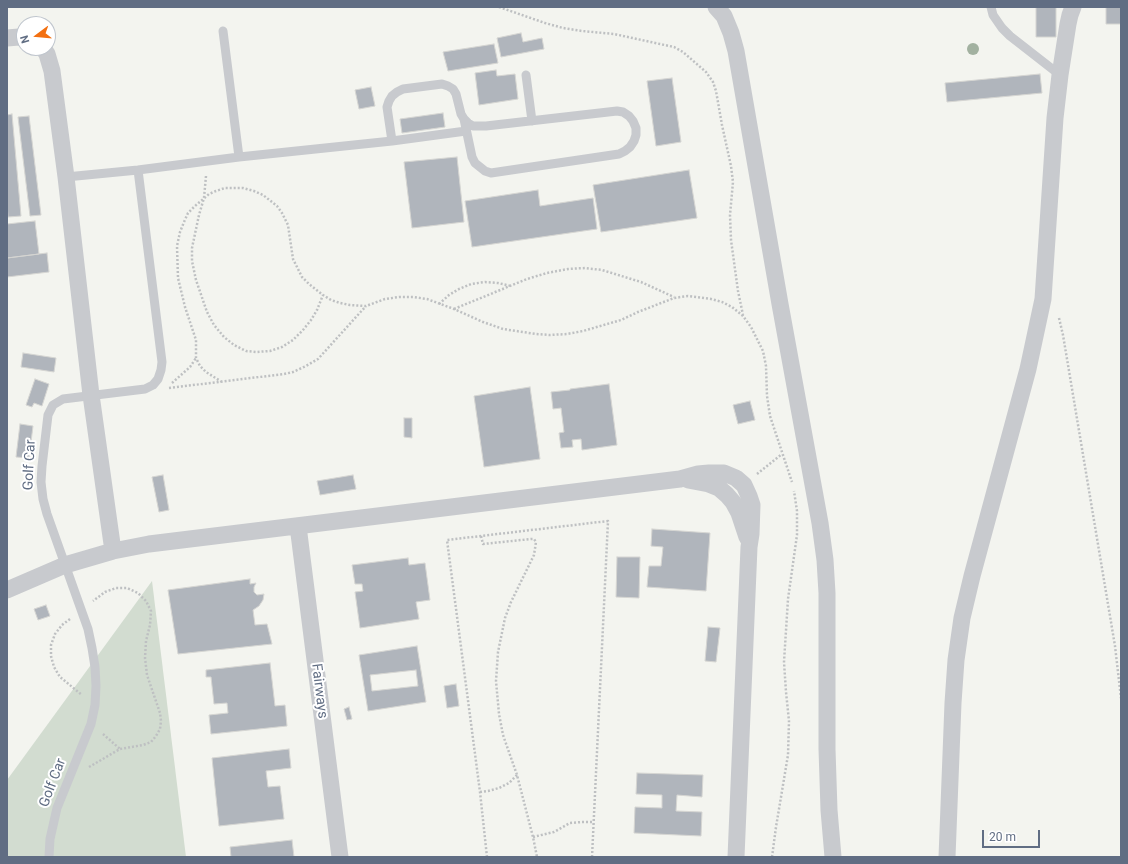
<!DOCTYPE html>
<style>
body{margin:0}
#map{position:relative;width:1128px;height:864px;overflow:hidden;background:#f3f4ef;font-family:Roboto,sans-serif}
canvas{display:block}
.frame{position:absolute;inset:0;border:8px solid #606d83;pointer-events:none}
.north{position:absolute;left:16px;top:16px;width:40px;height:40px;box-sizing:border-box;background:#fff;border:1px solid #bfc5cd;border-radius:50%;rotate:254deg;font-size:11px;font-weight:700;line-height:16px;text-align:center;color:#606d83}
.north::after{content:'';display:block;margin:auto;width:14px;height:18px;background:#f37011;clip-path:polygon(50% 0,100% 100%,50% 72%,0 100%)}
.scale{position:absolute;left:982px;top:830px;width:58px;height:18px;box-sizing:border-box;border:2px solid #606d83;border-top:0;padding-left:5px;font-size:12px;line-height:14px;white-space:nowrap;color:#606d83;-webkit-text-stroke:3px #fff;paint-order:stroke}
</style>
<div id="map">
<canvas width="1128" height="864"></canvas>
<div class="frame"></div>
<div class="north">N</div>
<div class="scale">20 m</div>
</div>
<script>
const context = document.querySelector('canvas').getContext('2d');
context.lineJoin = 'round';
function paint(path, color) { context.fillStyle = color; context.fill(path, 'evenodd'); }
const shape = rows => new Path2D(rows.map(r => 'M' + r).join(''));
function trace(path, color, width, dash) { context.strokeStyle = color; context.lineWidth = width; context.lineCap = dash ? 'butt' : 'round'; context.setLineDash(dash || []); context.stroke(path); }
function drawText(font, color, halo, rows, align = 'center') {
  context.font = font + ' Roboto,sans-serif'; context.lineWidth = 4; context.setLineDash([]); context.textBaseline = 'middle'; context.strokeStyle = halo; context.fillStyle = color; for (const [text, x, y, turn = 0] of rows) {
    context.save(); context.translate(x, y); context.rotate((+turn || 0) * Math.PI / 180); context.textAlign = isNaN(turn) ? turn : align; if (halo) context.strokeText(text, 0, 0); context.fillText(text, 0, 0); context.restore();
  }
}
const green = shape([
 [152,581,186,857,7,857,7,780]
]);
const building = shape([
 [1036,7,1056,7,1056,37,1036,37,1036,7],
 [1106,7,1121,7,1121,24,1106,24,1106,7],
 [521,33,523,42,542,38,544,49,501,57,497,38,521,33],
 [494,44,498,63,448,71,443,52,494,44],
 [496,70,497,76,515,74,518,99,479,105,475,73,496,70],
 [1040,74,1042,93,947,102,945,83,1040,74],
 [672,78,681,142,656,146,647,81,672,78],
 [371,87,375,106,359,109,355,90,371,87],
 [443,113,445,127,402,133,400,119,443,113],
 [12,114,21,216,8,217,7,204,7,115,12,114],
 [29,116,41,215,30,216,18,117,29,116],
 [457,157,464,222,412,228,404,162,457,157],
 [689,170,697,218,601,232,593,185,689,170],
 [538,190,540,206,593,198,597,229,472,247,465,201,538,190],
 [35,221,39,254,7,258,7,224,35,221],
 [47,253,49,272,7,277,7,258,47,253],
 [23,353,56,358,54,372,21,367,23,353],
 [35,379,49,384,42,406,34,403,32,407,26,405,35,379],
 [609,384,617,445,582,450,581,439,572,440,573,447,561,448,559,433,564,432,561,408,553,409,551,392,570,390,570,389,609,384],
 [530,387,540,459,484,467,474,396,530,387],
 [750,401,755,420,738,424,733,405,750,401],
 [404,418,412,418,412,438,404,437,404,418],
 [20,424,33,426,29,458,16,457,20,424],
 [163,475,169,510,159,512,152,477,163,475],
 [353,475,356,489,320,495,317,481,353,475],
 [652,529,710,533,706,591,647,587,649,566,661,566,663,547,651,546,652,529],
 [617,557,640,557,639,598,616,597,617,557],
 [408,558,409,565,425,563,430,600,416,602,419,619,360,628,355,592,363,591,362,584,355,584,352,565,408,558],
 [250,579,250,584,256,583,254,587,254,592,257,595,264,594,263,600,259,606,253,610,255,625,267,624,272,644,178,654,168,590,250,579],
 [46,605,50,616,38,620,34,609,46,605],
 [708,627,720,628,716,662,705,661,708,627],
 [417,646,426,702,368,711,359,655,417,646],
 [416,670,418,686,372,691,370,675,416,670],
 [270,663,275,706,285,705,287,726,211,734,209,715,228,713,227,703,214,704,211,677,206,677,206,670,270,663],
 [456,684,459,706,447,708,444,686,456,684],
 [349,707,352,719,347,720,344,709,349,707],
 [289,749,291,768,266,771,268,787,280,786,284,819,219,826,212,758,289,749],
 [637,773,703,775,702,797,677,795,676,811,702,812,701,836,634,833,635,807,662,808,662,795,636,794,637,773],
 [292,840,294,857,231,857,230,847,292,840]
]);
const path = shape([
 [499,7,545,23,563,28,582,31,614,34,660,44,674,47,683,52,706,72,713,82,716,91,722,125,731,166,733,182,730,215,731,240,738,291,743,315],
 [206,176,204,198,199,215,192,248,192,261,196,280,207,312,214,325,224,337,234,345,246,351,256,352,270,351,282,347,293,340,303,330,311,320,317,310,323,295],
 [439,304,449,295,459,289,471,284,485,282,498,283,511,286],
 [454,309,527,279,547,273,568,269,585,268,602,270,641,282,674,297],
 [1059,318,1063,335,1115,646,1121,698],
 [222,382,206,372,200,366,196,358,196,340,185,307,178,278,177,246,180,232,184,222,188,213,195,206,209,194,216,191,225,188,243,188,254,191,263,195,277,206,282,213,288,225,293,259,302,277,309,284,323,295,331,300,340,303,350,305,366,306,385,299,399,297,413,297,427,299,454,309,483,322,503,329,536,334,550,335,567,334,583,331,621,320,638,312,674,298,688,296,711,299,722,302,732,307,743,316,751,327,763,351,766,366,767,396,770,416,792,482],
 [172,383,190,367,196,358],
 [169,388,284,374,293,372,306,366,318,359,366,306],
 [757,474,782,454],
 [481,536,483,544,531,539,534,539,536,542,534,555,511,602,505,618,498,652,496,681,499,714,503,735,517,775,533,837,537,857],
 [70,619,62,625,55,634,51,645,51,656,54,667,60,677,82,695],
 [103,734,120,749],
 [89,767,120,749,143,745,151,742,156,736,160,729,161,721,160,713,147,675,145,658,146,641,150,625,151,611,146,601,138,593,127,588,116,588,105,592,93,601],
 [480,792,488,791,499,788,509,783,517,775],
 [533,837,554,832,570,823,582,822,594,822],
 [487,857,480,792,447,540,608,521,592,857],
 [772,857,776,827,788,755,789,721,786,692,784,662,788,599,797,535,797,511,794,491]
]);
const lane = shape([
 [991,7,993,15,1002,28,1010,36,1060,75],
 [223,31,239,157],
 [526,75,532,121],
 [392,141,387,107,389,101,392,96,397,92,403,89,442,84,448,86,453,89,456,94,461,114,464,119,468,123,473,126,486,126,617,111,623,112,629,116,633,121,636,128,636,135,634,141,630,147,625,151,619,154,491,173,485,171,475,163,472,157,464,119],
 [66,177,138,170,239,157,392,141,466,131],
 [49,857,50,839,57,808,91,724,95,705,96,686,95,667,92,648,88,629,47,514,43,499,41,482,42,466,48,415,53,405,63,399,145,389,153,385,158,379,161,370,162,362,138,170]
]);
const street = shape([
 [716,7,724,16,731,33,736,51,780,304,820,523,825,560,827,593,827,749,829,810,833,857],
 [7,38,19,37,24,38],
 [43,48,47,54,52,71,66,177,91,395,113,551],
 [688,480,709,484,719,488,727,495,733,502,739,513,747,537],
 [298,526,340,857],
 [7,590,65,565,113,551,149,544,680,479,698,474,709,473,724,473,736,478,744,485,749,496,752,505,751,534,749,547,736,857],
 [947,857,953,703,956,660,962,618,972,576,1028,369,1043,299,1055,118,1060,75,1068,24,1070,15,1073,7]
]);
const trees = [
 [973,49]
];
const streetNames = [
 ["Golf Car",30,465,-87],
 ["Fairways",319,691,83],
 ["Golf Car",53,783,-69]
];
paint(green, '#d2dcd0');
paint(building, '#b0b5bc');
trace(building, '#d5d5d2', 1);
trace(path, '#bec0c2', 2.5, [2, 2]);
trace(lane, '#c8cace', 9);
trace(street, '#c8cace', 17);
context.fillStyle = '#a2b1a0';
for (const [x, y] of trees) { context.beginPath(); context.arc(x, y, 6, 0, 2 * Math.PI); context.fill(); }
drawText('14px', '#606d83', '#fff', streetNames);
</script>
